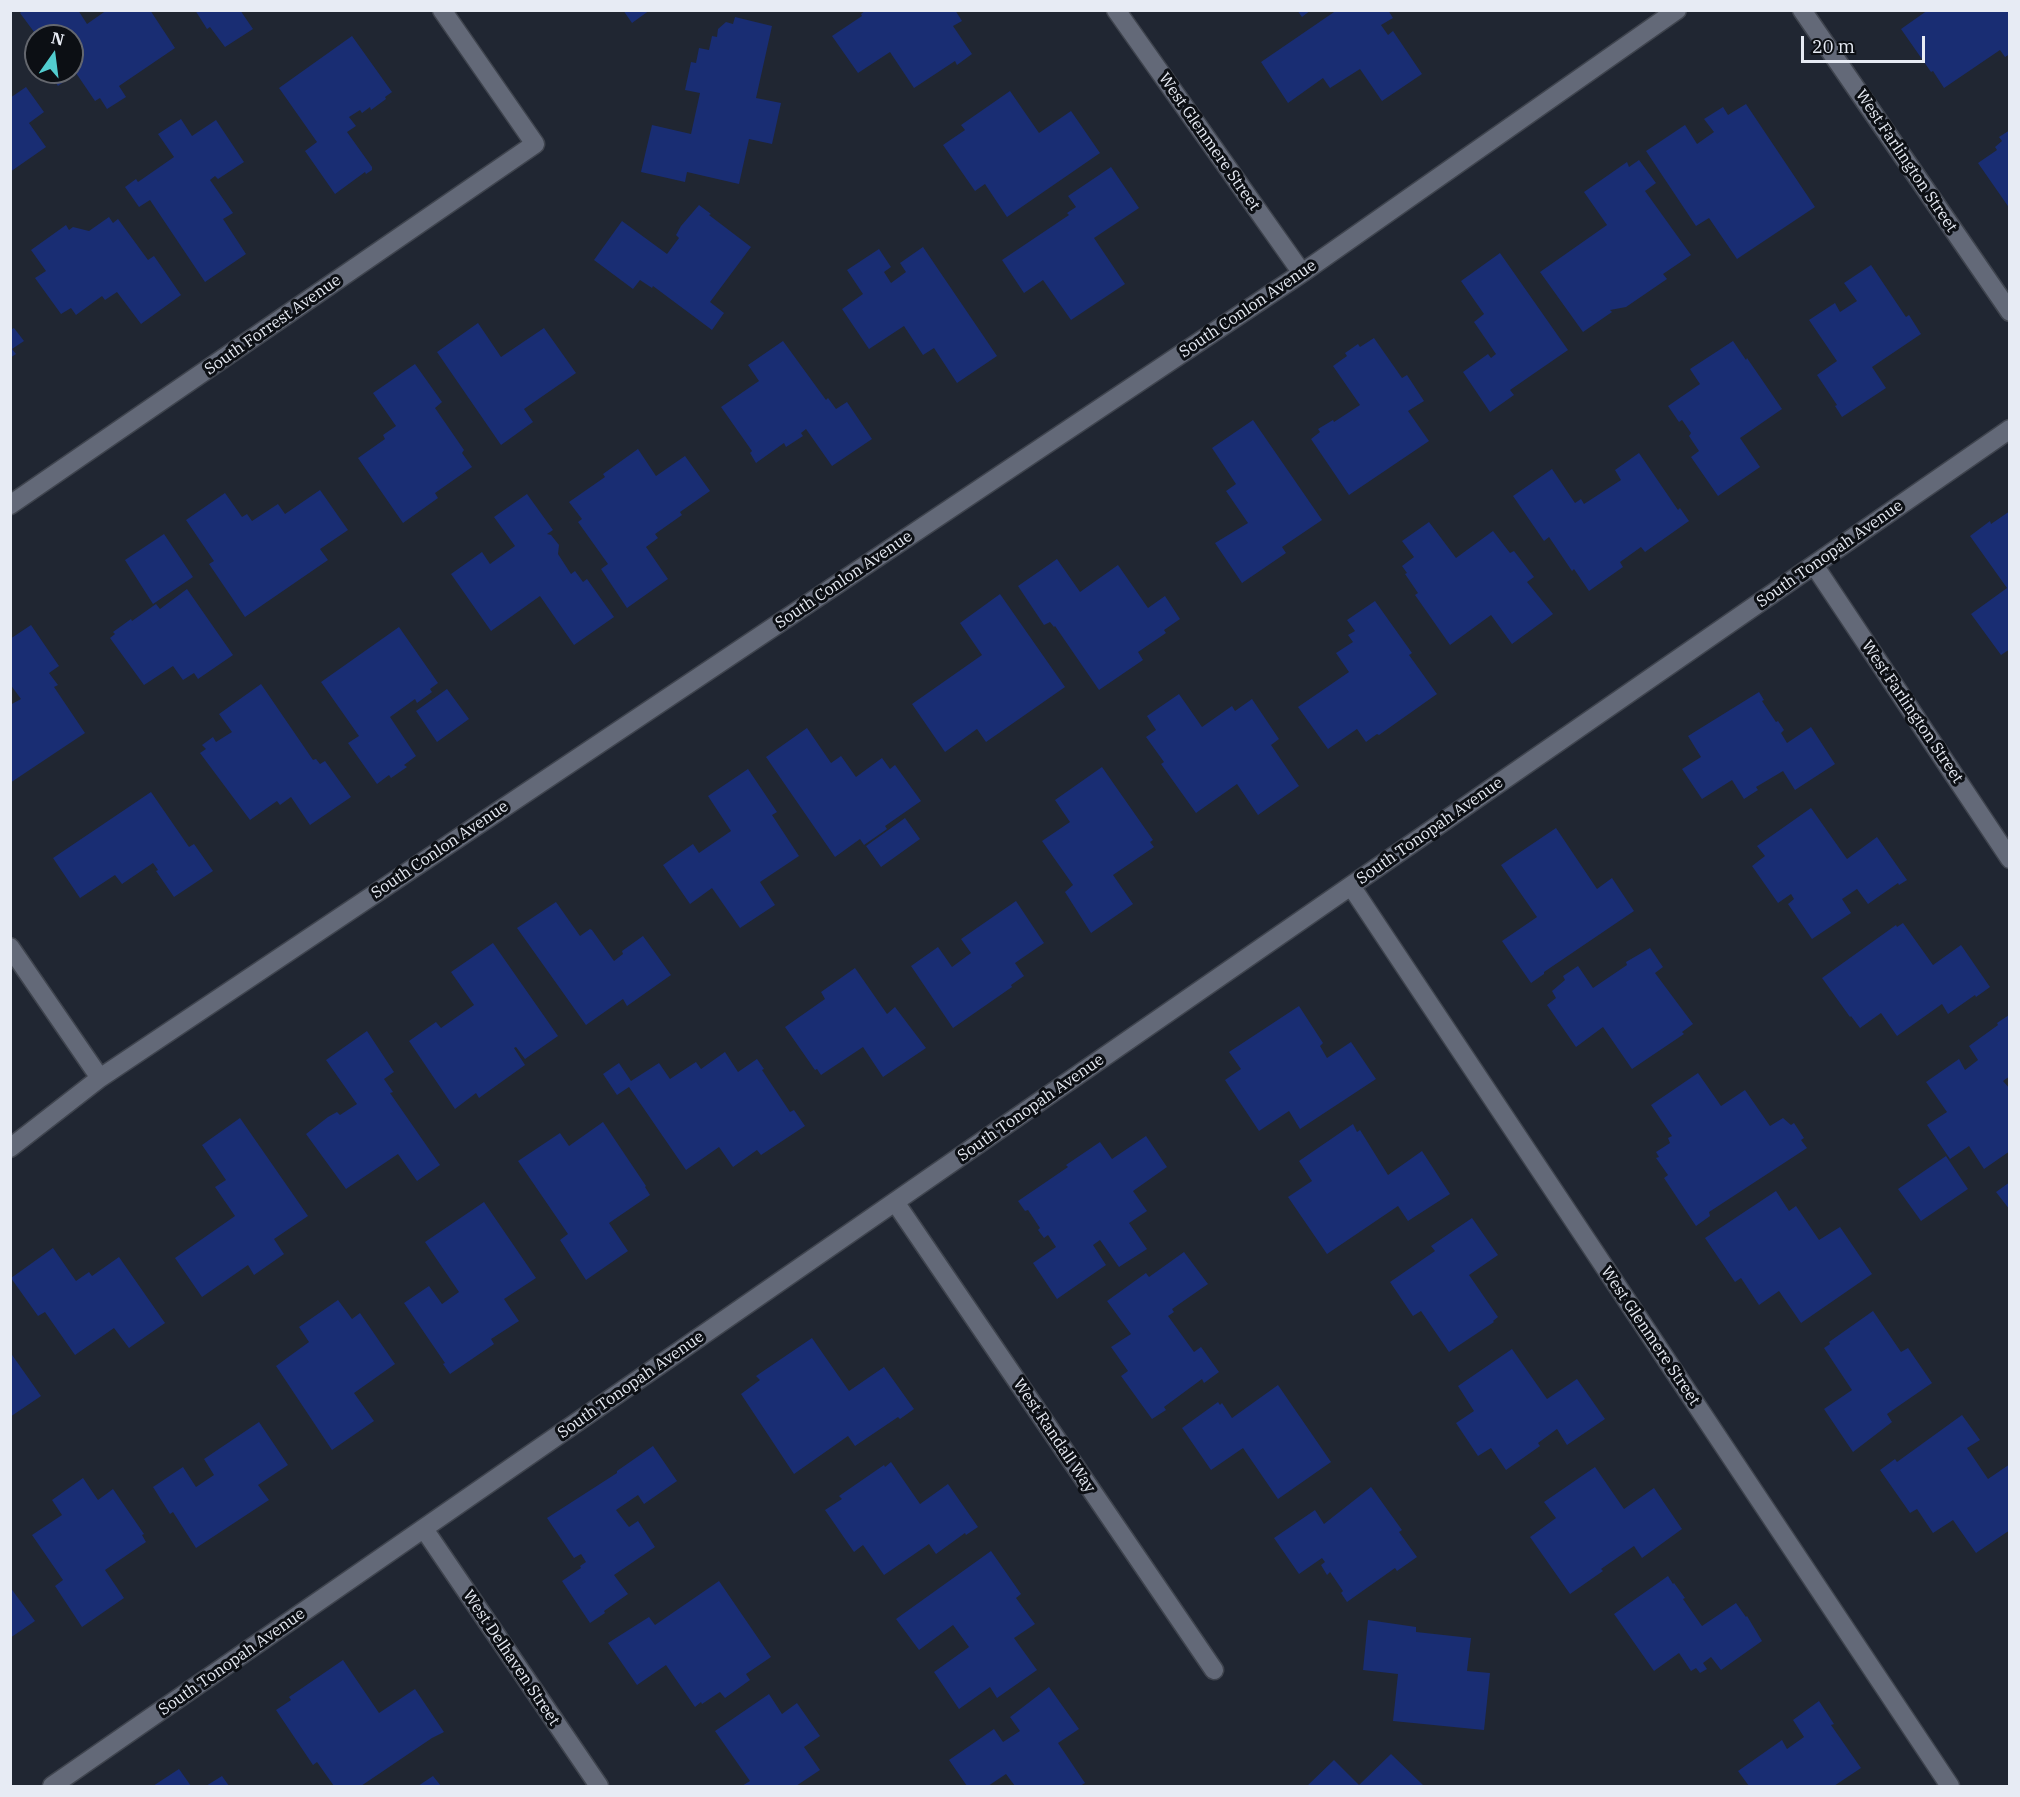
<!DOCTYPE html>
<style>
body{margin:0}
#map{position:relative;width:2020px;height:1797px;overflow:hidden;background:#202632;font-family:"IBM Plex Serif",serif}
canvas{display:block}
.frame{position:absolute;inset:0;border:12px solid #e7ebf4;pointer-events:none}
.north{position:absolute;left:24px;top:24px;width:60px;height:60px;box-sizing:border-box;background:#0c0f14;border:2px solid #64676e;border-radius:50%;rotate:14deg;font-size:16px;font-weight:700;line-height:24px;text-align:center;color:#e7ebf4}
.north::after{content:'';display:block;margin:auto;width:21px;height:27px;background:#52cdcf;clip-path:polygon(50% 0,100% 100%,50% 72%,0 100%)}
.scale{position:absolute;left:1801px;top:36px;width:124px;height:27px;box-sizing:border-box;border:3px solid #e7ebf4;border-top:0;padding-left:8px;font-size:18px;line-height:21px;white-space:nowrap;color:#e7ebf4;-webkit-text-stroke:4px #0c0f14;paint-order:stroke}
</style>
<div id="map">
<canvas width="2020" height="1797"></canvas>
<div class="frame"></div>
<div class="north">N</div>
<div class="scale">20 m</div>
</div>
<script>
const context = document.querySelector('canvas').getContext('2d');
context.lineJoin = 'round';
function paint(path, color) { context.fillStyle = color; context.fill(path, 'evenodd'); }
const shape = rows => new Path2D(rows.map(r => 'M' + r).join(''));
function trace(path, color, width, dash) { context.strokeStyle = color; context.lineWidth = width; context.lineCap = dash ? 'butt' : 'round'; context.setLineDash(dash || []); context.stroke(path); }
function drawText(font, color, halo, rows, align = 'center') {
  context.font = font + ' "IBM Plex Serif",serif'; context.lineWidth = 6; context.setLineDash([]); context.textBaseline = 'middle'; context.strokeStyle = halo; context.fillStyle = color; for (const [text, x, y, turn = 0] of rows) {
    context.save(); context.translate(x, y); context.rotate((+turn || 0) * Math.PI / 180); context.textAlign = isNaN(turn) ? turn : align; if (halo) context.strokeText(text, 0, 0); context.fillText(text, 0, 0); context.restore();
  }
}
const building = shape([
 [23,10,78,10,87,24,107,10,150,10,175,48,119,86,126,97,107,109,100,98,95,101,76,73,58,86,48,72,72,72,72,36,37,36,20,13],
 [195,10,240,10,253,29,225,47,210,27,207,29],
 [623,10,650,10,632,23],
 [866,10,955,10,962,21,953,26,972,54,957,65,955,61,914,88,890,52,858,73,832,36,862,16,861,14],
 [1297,10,1311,10,1302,17],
 [1337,10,1388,10,1393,18,1381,25,1388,35,1393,31,1422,74,1382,101,1360,69,1330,88,1323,78,1288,103,1261,62],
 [1928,10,2010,10,2010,54,2005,57,2000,50,1944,88,1933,71,1931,72,1901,29],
 [735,17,772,26,756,98,781,103,772,144,749,139,739,184,687,172,685,182,641,172,652,125,691,134,700,93,685,90,691,62,696,63,699,48,709,50,712,36,717,37,718,29,726,22,733,24],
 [352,36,392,92,385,97,386,99,371,110,370,107,362,113,360,110,349,117,356,126,347,132,372,167,372,170,366,174,365,172,335,194,305,151,317,142,279,88],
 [26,87,44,112,29,123,46,147,10,172,10,98],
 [1010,91,1039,133,1071,111,1100,153,1007,217,985,184,975,191,943,145,965,130,961,125],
 [1746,104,1815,207,1737,259,1709,218,1696,226,1646,151,1685,125,1697,144,1714,132,1704,119,1723,107,1728,115],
 [181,119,192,136,216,120,244,162,218,179,215,176,210,180,233,213,223,219,246,254,205,282,150,200,139,207,125,187,136,179,138,182,174,157,158,134],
 [2010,130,2010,209,1978,163,1997,150,1995,147,2002,141,1999,137],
 [1639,160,1656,183,1645,191,1691,255,1663,274,1667,279,1626,307,1610,310,1612,312,1583,332,1540,272,1607,225,1584,192,1627,162,1629,167],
 [1111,167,1139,208,1094,238,1125,284,1071,320,1043,280,1024,293,1002,260,1069,215,1067,213,1076,207,1068,196],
 [699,205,711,214,709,215,751,247,710,302,724,313,712,330,653,286,652,288,640,280,633,289,594,260,622,221,667,254,679,238,676,235,681,226],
 [109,217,113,223,118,219,148,260,154,256,181,295,141,324,117,292,105,300,102,296,76,315,71,308,61,314,35,278,46,271,31,250,66,225,69,230,73,227,89,231],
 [923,247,997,356,957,383,934,348,923,355,904,326,869,349,842,309,863,294,847,270,879,249,891,267,884,272,891,283,906,272,900,263],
 [1500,253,1568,350,1510,390,1514,395,1490,412,1463,372,1488,354,1491,358,1496,354,1474,322,1484,314,1461,281],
 [1871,265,1906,317,1909,315,1921,334,1872,367,1886,388,1842,417,1835,406,1837,405,1817,375,1837,361,1809,320,1835,303,1840,312,1857,301,1844,283],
 [478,323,501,357,544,328,576,373,524,409,533,422,501,445,437,352],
 [14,328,24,341,12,349,16,354,10,358,10,330],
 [1374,338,1402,378,1407,375,1424,401,1408,411,1429,441,1349,495,1311,439,1320,432,1318,429,1333,420,1334,422,1360,405,1333,366,1347,356,1345,353,1358,344,1360,347],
 [783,341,826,400,828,398,836,409,847,402,872,439,832,466,806,429,801,433,803,436,786,447,784,443,756,463,750,453,752,451,721,407,759,381,748,365],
 [1733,341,1746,360,1747,358,1782,409,1740,438,1760,467,1718,496,1691,457,1699,451,1689,436,1691,433,1682,420,1679,422,1668,406,1700,384,1690,369],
 [415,364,442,402,435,408,464,450,462,453,472,467,435,493,438,498,403,523,358,458,385,439,383,435,396,426,373,393],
 [1253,420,1322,520,1282,547,1286,553,1242,583,1215,543,1248,523,1226,491,1236,484,1212,448],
 [638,449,656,476,685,456,710,491,680,512,682,515,655,534,658,538,646,547,668,579,627,608,601,569,608,564,578,522,582,519,569,502,605,477,603,474],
 [1639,453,1678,510,1680,508,1689,521,1645,552,1641,547,1620,562,1623,567,1589,591,1574,569,1572,571,1549,537,1544,541,1513,496,1552,469,1575,503,1581,499,1584,504,1621,480,1615,470],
 [320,490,348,530,320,549,328,560,245,617,209,564,214,561,186,520,225,493,242,517,247,514,252,521,278,504,285,514],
 [527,494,553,530,547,534,551,535,559,545,558,554,571,574,575,571,583,582,587,579,614,617,574,645,540,596,491,631,451,574,482,552,490,564,515,546,494,517],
 [2010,511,2010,649,2001,655,1971,614,2007,588,1970,536,1990,521,1991,524],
 [1429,522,1456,558,1493,531,1510,553,1514,551,1534,577,1527,582,1553,614,1512,644,1491,615,1450,645,1415,595,1418,593,1405,574,1407,573,1402,566,1414,557,1402,541],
 [164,534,193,577,153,604,125,560],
 [1057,559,1080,592,1118,565,1148,608,1165,596,1180,619,1164,630,1166,633,1138,652,1143,660,1099,690,1055,626,1054,627,1050,622,1044,625,1018,586],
 [187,589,233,655,198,679,194,673,183,680,173,666,144,685,110,638,115,634,113,632,131,619,132,621,156,604,160,609],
 [1000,594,1065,687,986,742,977,729,945,752,912,704,982,655,960,623],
 [1375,601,1412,653,1409,655,1437,694,1379,735,1377,734,1366,742,1357,729,1328,749,1298,707,1349,672,1336,653,1353,642,1348,635,1355,631,1347,620],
 [31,625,59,666,49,673,58,685,54,687,85,733,10,783,10,705,21,699,10,684,10,639],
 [399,627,438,683,430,689,432,692,417,703,415,699,390,717,416,756,404,765,407,767,391,778,389,775,377,784,348,743,359,736,321,682],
 [261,684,313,760,316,759,320,764,325,761,351,797,310,825,291,797,280,805,277,801,250,820,200,753,206,749,202,745,213,737,216,742,232,732,219,714],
 [447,689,469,719,437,742,416,711],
 [1759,692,1764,700,1762,701,1776,722,1778,721,1784,730,1781,733,1787,743,1811,727,1835,764,1795,790,1783,771,1756,787,1758,790,1744,799,1732,780,1702,799,1682,769,1701,757,1688,736],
 [1179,694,1202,727,1232,706,1235,711,1252,699,1279,739,1271,745,1299,786,1258,815,1237,784,1196,813,1161,764,1164,762,1146,737,1156,730,1147,716],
 [807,728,831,763,841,756,856,777,882,758,890,769,895,765,921,801,885,826,887,829,864,845,860,839,835,857,766,757],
 [1102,767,1153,840,1150,842,1154,847,1113,875,1133,904,1091,933,1065,892,1073,885,1042,841,1070,822,1055,800],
 [748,769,777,812,772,815,799,856,760,882,775,905,740,928,712,888,690,904,663,865,693,844,699,853,731,831,708,796],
 [151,792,189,847,194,844,213,871,174,897,156,871,158,870,153,863,122,884,115,875,80,898,53,858],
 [1811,808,1847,859,1877,837,1907,880,1899,885,1898,883,1868,904,1857,889,1842,899,1851,913,1812,939,1788,904,1794,899,1791,894,1778,903,1752,866,1765,856,1757,846],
 [905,818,920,839,881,867,866,846],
 [1556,828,1597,889,1612,878,1634,911,1544,972,1544,974,1531,983,1502,941,1537,917,1501,865],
 [1016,901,1044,943,1015,963,1024,976,1011,985,1012,987,953,1028,911,966,938,947,952,967,971,953,961,939],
 [556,902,580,936,590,929,592,930,614,961,623,954,622,951,643,936,671,975,627,1006,623,999,586,1025,517,928],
 [1903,923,1933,965,1961,945,1990,987,1976,997,1975,995,1948,1014,1942,1004,1897,1036,1881,1013,1860,1028,1851,1016,1850,1017,1822,978,1896,925,1897,927],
 [493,943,558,1036,525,1059,516,1047,514,1048,525,1065,479,1098,476,1093,455,1109,409,1041,436,1022,441,1028,474,1005,451,972],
 [1650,948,1663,967,1655,973,1693,1024,1682,1032,1684,1034,1632,1069,1603,1027,1576,1047,1547,1005,1556,998,1552,991,1565,980,1563,976,1578,966,1593,988,1627,965,1626,962],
 [855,968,887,1014,895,1007,926,1048,883,1077,863,1047,821,1075,817,1069,815,1070,785,1027,825,999,821,992],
 [1299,1006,1323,1043,1320,1046,1327,1058,1351,1042,1376,1079,1300,1129,1289,1111,1259,1131,1225,1080,1241,1069,1229,1052],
 [2009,1015,2010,1076,2003,1081,2010,1089,2010,1151,1984,1169,1969,1146,1950,1159,1927,1125,1947,1112,1926,1082,1959,1059,1965,1070,1978,1060,1969,1046,1998,1025,1997,1023],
 [367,1031,394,1072,384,1079,393,1092,390,1093,440,1165,417,1181,398,1154,346,1189,306,1134,328,1117,337,1112,340,1115,357,1104,326,1060],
 [725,1052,738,1072,757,1059,764,1069,762,1070,790,1112,794,1110,805,1126,761,1155,757,1150,733,1167,719,1147,686,1170,629,1087,617,1095,603,1074,619,1063,631,1081,659,1063,670,1079,696,1062,701,1069],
 [1698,1073,1721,1106,1745,1090,1770,1126,1783,1118,1791,1125,1794,1123,1804,1138,1801,1140,1807,1148,1709,1212,1710,1216,1696,1226,1664,1178,1668,1175,1656,1158,1659,1157,1656,1152,1670,1143,1668,1138,1672,1136,1651,1105],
 [240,1118,308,1216,274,1239,284,1254,254,1275,248,1265,202,1297,175,1258,235,1216,215,1187,226,1180,202,1145],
 [603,1122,646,1186,645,1187,650,1195,609,1223,628,1251,586,1280,560,1240,568,1234,518,1161,560,1133,569,1146],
 [1353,1124,1357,1132,1360,1130,1388,1175,1422,1151,1450,1194,1408,1221,1398,1206,1327,1254,1288,1197,1312,1181,1299,1161],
 [1146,1136,1167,1167,1133,1191,1147,1211,1129,1223,1147,1249,1119,1267,1100,1240,1093,1245,1106,1265,1057,1299,1033,1263,1056,1247,1048,1235,1044,1238,1038,1230,1040,1228,1028,1210,1025,1211,1018,1201,1068,1167,1066,1165,1100,1142,1112,1159],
 [1946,1156,1968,1189,1921,1221,1898,1189],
 [2010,1182,2010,1210,1996,1192],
 [1776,1191,1789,1211,1796,1206,1819,1240,1840,1227,1872,1274,1801,1323,1779,1291,1759,1305,1741,1278,1735,1282,1705,1238],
 [484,1202,536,1278,504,1299,519,1321,491,1339,494,1344,450,1374,443,1364,445,1363,404,1303,429,1286,442,1304,459,1292,425,1242],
 [1472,1218,1498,1255,1469,1275,1498,1317,1493,1321,1494,1322,1449,1352,1421,1311,1413,1316,1390,1282,1435,1251,1431,1246],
 [53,1248,76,1281,89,1272,92,1276,119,1257,165,1323,129,1348,114,1328,75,1355,45,1312,38,1316,11,1278],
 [1184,1252,1208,1284,1172,1309,1174,1312,1168,1316,1194,1352,1201,1347,1219,1372,1204,1383,1202,1379,1164,1407,1166,1410,1152,1419,1121,1376,1128,1371,1111,1347,1131,1334,1107,1301,1146,1273,1149,1277],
 [338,1300,352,1319,360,1313,395,1364,354,1393,374,1421,332,1450,276,1366,309,1342,299,1327],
 [1873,1311,1901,1352,1908,1348,1932,1383,1887,1414,1892,1422,1853,1452,1824,1409,1852,1390,1824,1348,1830,1344,1829,1342],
 [812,1338,849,1391,884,1367,914,1409,900,1419,898,1417,855,1446,848,1436,794,1474,741,1394,760,1380,756,1376],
 [1512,1349,1547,1399,1577,1379,1605,1419,1567,1445,1557,1429,1538,1443,1540,1446,1506,1470,1491,1448,1478,1456,1456,1423,1474,1411,1458,1386],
 [10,1352,41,1396,10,1417],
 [1278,1385,1331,1462,1278,1499,1243,1448,1211,1470,1182,1428,1218,1402,1220,1405,1222,1403,1232,1418],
 [1962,1415,1980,1440,1967,1448,1988,1479,2010,1464,2010,1530,1976,1553,1953,1520,1933,1533,1917,1509,1910,1513,1880,1470,1895,1459,1897,1462],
 [259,1422,288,1465,258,1485,269,1500,196,1548,173,1512,170,1514,153,1487,183,1467,196,1487,214,1475,204,1459],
 [653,1446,677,1481,644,1504,638,1495,616,1510,629,1527,638,1521,655,1547,614,1575,628,1594,604,1611,605,1613,590,1623,562,1581,581,1568,580,1566,586,1562,581,1554,574,1558,547,1518,617,1473,617,1471],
 [891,1462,920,1504,948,1484,978,1527,966,1535,965,1533,936,1554,929,1544,884,1575,863,1545,854,1552,825,1510,842,1499,839,1496,884,1465,885,1467],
 [1595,1467,1624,1509,1654,1488,1682,1529,1642,1558,1634,1546,1601,1569,1603,1571,1570,1594,1530,1537,1556,1518,1544,1502],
 [83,1478,98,1500,113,1489,144,1534,142,1535,146,1542,105,1570,124,1598,82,1627,55,1586,63,1580,32,1535,62,1515,52,1500],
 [1371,1487,1402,1530,1399,1532,1417,1557,1397,1571,1395,1568,1347,1602,1341,1593,1343,1591,1330,1572,1327,1575,1321,1565,1325,1562,1322,1558,1299,1574,1274,1538,1315,1510,1324,1524],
 [991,1551,1021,1594,1016,1598,1035,1624,1014,1638,1037,1670,997,1698,990,1687,959,1709,934,1672,969,1647,953,1625,919,1650,896,1619],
 [1668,1576,1673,1584,1674,1583,1685,1598,1683,1599,1702,1626,1736,1603,1746,1617,1747,1616,1762,1641,1721,1670,1711,1657,1703,1663,1707,1669,1700,1673,1696,1668,1691,1671,1679,1653,1654,1671,1614,1614],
 [719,1581,771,1657,746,1674,750,1680,725,1698,720,1692,702,1704,701,1702,695,1707,666,1665,637,1685,608,1643,649,1617,655,1625],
 [10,1587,35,1621,10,1638],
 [1368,1620,1416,1627,1416,1632,1471,1638,1467,1671,1490,1673,1484,1730,1393,1721,1398,1674,1363,1670],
 [343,1660,379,1713,415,1689,444,1732,432,1738,361,1786,334,1786,317,1762,313,1765,276,1710,291,1700,289,1697],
 [1049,1687,1079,1729,1058,1743,1085,1783,1080,1786,1015,1786,1006,1774,988,1786,967,1786,949,1760,994,1729,1003,1742,1020,1731,1010,1717],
 [769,1694,782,1714,797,1703,820,1736,804,1747,820,1770,796,1786,742,1786,750,1781,715,1731],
 [1819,1701,1834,1724,1831,1725,1861,1768,1834,1786,1749,1786,1738,1771,1782,1740,1787,1749,1804,1737,1793,1720],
 [1391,1754,1424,1786,1307,1786,1334,1760,1359,1785],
 [179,1769,191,1786,153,1786],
 [222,1776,229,1786,206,1786],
 [433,1776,441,1786,418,1786]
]);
const minor = shape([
 [1116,10,1302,273],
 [1802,10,2010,312],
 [10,505,535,144,442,10],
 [1814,565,2010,859],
 [1351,886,1950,1786],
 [10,947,100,1078],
 [10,1148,100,1078,1302,273,1677,10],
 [895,1202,1214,1670],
 [424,1529,599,1786],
 [52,1786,2010,429]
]);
const streetNames = [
 ["West Glenmere Street",1209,142,55],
 ["West Farlington Street",1906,161,56],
 ["South Conlon Avenue",1248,309,-34],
 ["South Forrest Avenue",273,325,-35],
 ["South Tonopah Avenue",1830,554,-35],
 ["South Conlon Avenue",844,580,-34],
 ["West Farlington Street",1912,712,56],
 ["South Tonopah Avenue",1430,831,-35],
 ["South Conlon Avenue",440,850,-34],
 ["South Tonopah Avenue",1031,1108,-35],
 ["West Glenmere Street",1650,1336,56],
 ["South Tonopah Avenue",631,1385,-35],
 ["West Randall Way",1054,1436,56],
 ["West Delhaven Street",511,1658,56],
 ["South Tonopah Avenue",232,1662,-35]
];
paint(building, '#192d73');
trace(minor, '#3f444e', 21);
trace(minor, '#636978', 18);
drawText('16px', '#e7ebf4', '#0c0f14', streetNames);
</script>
